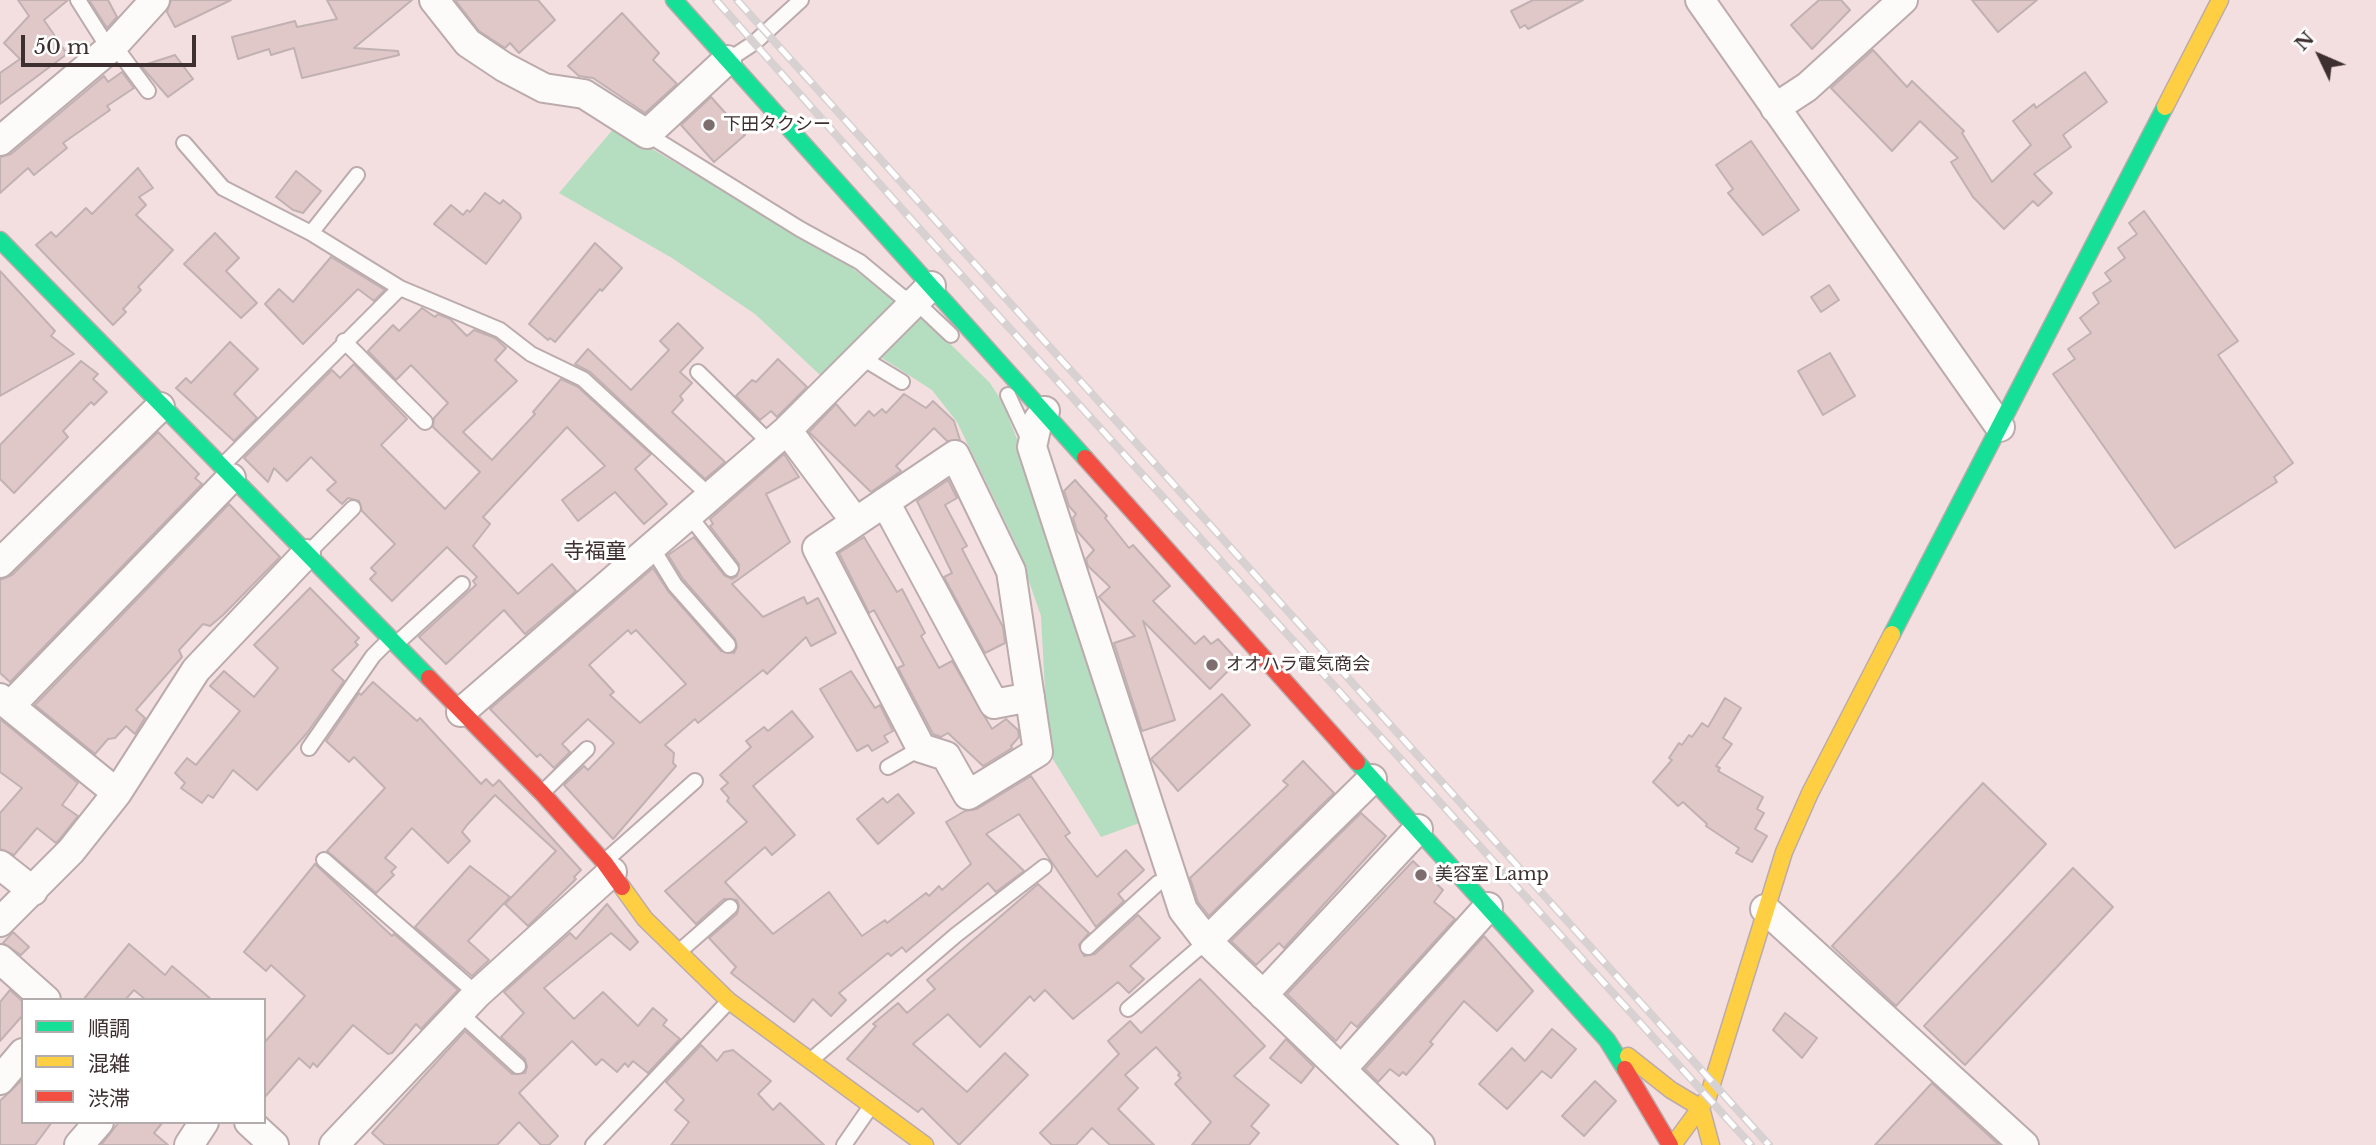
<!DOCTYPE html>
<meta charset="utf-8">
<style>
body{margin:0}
#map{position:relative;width:2376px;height:1145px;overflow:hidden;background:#f4dfe0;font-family:"Libre Baskerville","Noto Sans JP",serif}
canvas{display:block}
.legend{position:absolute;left:21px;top:998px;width:245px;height:126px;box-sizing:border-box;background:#fff;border:2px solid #b2acac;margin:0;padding:9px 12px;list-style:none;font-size:21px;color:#3e3030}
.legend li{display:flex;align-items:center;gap:14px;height:35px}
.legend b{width:35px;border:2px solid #b2acac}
.north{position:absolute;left:2285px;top:21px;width:70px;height:70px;-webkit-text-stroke:5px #fff;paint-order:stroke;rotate:314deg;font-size:19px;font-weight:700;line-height:28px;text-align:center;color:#3e3030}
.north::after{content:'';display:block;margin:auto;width:24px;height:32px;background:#3e3030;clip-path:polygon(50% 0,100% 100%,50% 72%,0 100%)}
.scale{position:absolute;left:21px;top:35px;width:175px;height:32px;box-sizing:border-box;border:4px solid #3e3030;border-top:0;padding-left:9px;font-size:21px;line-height:24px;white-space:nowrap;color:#3e3030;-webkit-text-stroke:5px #fff;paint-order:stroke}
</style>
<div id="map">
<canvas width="2376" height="1145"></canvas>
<ul class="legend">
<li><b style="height:9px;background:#16e098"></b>順調</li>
<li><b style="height:9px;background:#ffcf43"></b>混雑</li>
<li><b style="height:9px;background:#f24e42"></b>渋滞</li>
</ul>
<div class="north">N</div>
<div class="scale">50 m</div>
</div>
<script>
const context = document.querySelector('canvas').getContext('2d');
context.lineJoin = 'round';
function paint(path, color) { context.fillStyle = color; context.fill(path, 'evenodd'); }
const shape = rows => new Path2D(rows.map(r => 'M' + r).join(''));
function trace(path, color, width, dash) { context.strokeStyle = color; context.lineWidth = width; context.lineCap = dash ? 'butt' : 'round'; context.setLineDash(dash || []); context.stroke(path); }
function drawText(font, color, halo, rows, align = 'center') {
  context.font = font + ' "Libre Baskerville","Noto Sans JP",serif'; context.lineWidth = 6; context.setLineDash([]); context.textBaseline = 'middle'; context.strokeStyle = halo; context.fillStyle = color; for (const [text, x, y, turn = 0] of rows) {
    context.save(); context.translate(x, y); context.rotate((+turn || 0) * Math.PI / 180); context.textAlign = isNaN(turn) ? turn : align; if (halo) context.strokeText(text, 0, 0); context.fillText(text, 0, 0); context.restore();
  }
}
const water = shape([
 [615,127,847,264,895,301,923,317,990,383,1003,403,1041,501,1145,821,1101,837,1046,748,1040,694,1045,690,1041,616,1016,544,957,422,932,390,857,342,820,375,755,314,672,258,559,193]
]);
const building = shape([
 [18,0,68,0,44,20,67,54,0,104,0,73,20,59,4,43,29,16,18,0],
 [89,0,108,0,117,17,107,28,89,0],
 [171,0,231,0,175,27,167,12,171,0],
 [327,0,412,0,354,48,398,51,399,55,302,78,294,48,271,55,269,49,238,59,232,37,295,21,297,27,337,19,327,0],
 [455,0,538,0,555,20,519,53,510,43,505,48,479,31,455,0],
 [1533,0,1583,0,1528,29,1525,25,1520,28,1511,11,1533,0],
 [1819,0,1841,0,1850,10,1812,49,1791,25,1819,0],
 [1972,0,2037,0,1998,32,1972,0],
 [622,13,659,53,653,60,677,84,645,113,593,78,579,76,568,66,622,13],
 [1873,50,1907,87,1912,81,1964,131,1962,133,1992,182,2031,145,2013,121,2034,104,2036,108,2085,72,2107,102,2063,135,2071,147,2034,174,2052,193,2038,206,2033,201,2004,229,1973,197,1951,162,1958,158,1920,121,1892,151,1831,88,1873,50],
 [175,55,193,79,168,97,141,66,175,55],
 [122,72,134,88,107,106,110,110,63,143,67,148,34,175,28,168,0,193,0,157,11,154,104,76,108,82,122,72],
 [711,97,745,135,714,162,681,125,711,97],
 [1751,141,1799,210,1763,235,1728,193,1733,189,1716,165,1751,141],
 [138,168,153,188,139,197,146,205,136,215,173,250,138,287,141,290,123,309,126,312,113,325,36,245,51,232,56,237,86,208,92,214,138,168],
 [296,171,321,191,303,213,293,210,276,197,296,171],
 [485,193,500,204,503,200,520,214,521,218,486,264,434,224,451,205,463,215,467,210,470,212,485,193],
 [2144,211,2238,341,2218,355,2293,463,2274,477,2277,482,2175,548,2053,374,2075,359,2068,349,2091,333,2080,318,2099,303,2093,293,2111,281,2105,273,2125,258,2118,248,2137,234,2129,223,2144,211],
 [215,233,239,258,226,271,257,303,241,318,184,264,215,233],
 [595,243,622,268,602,291,600,289,555,342,550,338,548,340,529,324,595,243],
 [331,257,385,290,374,301,358,289,303,344,265,304,279,289,293,302,331,257],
 [0,271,55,331,51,336,74,354,0,396,0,271],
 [1829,285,1839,300,1821,312,1811,297,1829,285],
 [422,308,435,317,438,314,450,319,467,336,474,330,495,338,506,348,495,360,517,381,463,432,492,460,535,414,533,412,561,379,578,387,651,454,635,469,667,504,644,524,615,492,578,521,562,500,605,466,567,427,483,517,490,524,473,546,518,594,552,564,576,591,525,634,504,610,446,664,419,637,476,585,473,581,477,577,447,547,392,601,370,579,376,573,371,568,395,544,362,511,359,501,348,498,342,504,327,490,336,482,311,457,287,481,274,468,268,482,244,458,332,370,340,378,354,364,407,419,381,445,445,509,480,472,433,427,434,418,448,403,411,365,396,380,368,351,393,325,399,331,422,308],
 [678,323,703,348,680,372,692,383,680,396,683,400,672,412,725,462,705,479,590,372,575,364,588,349,631,390,669,350,660,341,678,323],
 [230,342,258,369,234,394,257,418,234,441,176,388,186,378,191,383,230,342],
 [1830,353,1855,396,1823,415,1798,371,1830,353],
 [778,359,807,387,777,417,771,411,760,420,736,396,752,380,756,382,778,359],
 [81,361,98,374,93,379,107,392,94,405,91,402,63,431,68,437,14,493,0,479,0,445,81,361],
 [904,394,926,408,933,401,954,421,960,440,947,441,934,428,896,466,901,471,871,492,809,432,836,404,855,426,869,411,874,416,882,409,886,413,904,394],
 [158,432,199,474,195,478,202,484,10,682,0,673,0,580,12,575,158,432],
 [784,454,799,477,766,494,790,542,732,584,763,617,804,597,807,604,818,598,836,633,811,646,806,637,767,674,763,670,698,723,695,719,665,745,674,753,673,763,676,766,613,839,564,785,584,766,588,770,614,743,588,719,562,744,570,752,554,768,540,754,537,757,490,709,653,568,668,591,721,651,734,653,737,647,735,639,683,579,668,555,694,537,724,575,732,579,737,576,739,564,710,526,713,524,710,519,784,454],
 [628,630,631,634,636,630,686,684,640,723,610,695,614,692,589,665,628,630],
 [948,480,957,498,945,505,967,546,962,549,1003,627,1005,643,985,653,944,577,952,573,917,501,948,480],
 [1075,480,1107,516,1105,518,1129,548,1133,545,1170,586,1153,601,1195,644,1204,636,1211,644,1218,639,1238,661,1210,689,1143,621,1175,720,1142,731,1114,643,1135,636,1099,597,1110,587,1088,566,1086,559,1094,550,1077,531,1073,518,1076,514,1069,506,1064,491,1075,480],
 [229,504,280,557,223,615,210,626,203,624,179,650,182,657,136,710,145,718,135,734,126,726,115,738,108,739,95,754,35,705,229,504],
 [864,537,897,592,902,589,925,633,921,636,939,668,952,661,992,729,1006,719,1018,730,1019,737,1011,746,1012,748,983,766,948,733,941,737,933,734,898,668,904,665,874,610,869,613,839,553,864,537],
 [310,588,359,638,355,642,358,645,332,670,344,681,307,733,257,790,233,770,213,798,208,795,202,803,181,788,185,783,175,773,187,758,196,765,240,711,210,686,224,671,254,697,278,668,254,645,310,588],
 [851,671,875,708,880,705,893,731,884,736,888,742,872,751,868,745,857,751,820,689,851,671],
 [373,682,417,721,420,718,481,784,486,779,493,786,499,780,581,870,574,877,576,879,528,926,505,904,556,851,495,795,467,825,462,832,470,841,448,863,412,828,385,858,396,867,391,872,394,875,376,893,327,851,385,788,354,757,349,762,326,741,359,693,361,695,373,682],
 [1222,694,1250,725,1178,791,1151,759,1222,694],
 [1725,698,1741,708,1723,738,1732,744,1716,766,1720,768,1718,771,1763,797,1757,809,1764,813,1755,829,1767,836,1752,862,1736,853,1739,848,1706,826,1707,824,1683,802,1678,806,1653,782,1672,760,1669,758,1679,743,1682,745,1689,735,1692,737,1702,723,1708,727,1725,698],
 [792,711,813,737,753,786,795,835,772,855,765,847,725,882,773,934,829,892,862,936,885,920,887,923,926,893,929,896,939,886,942,890,971,864,946,822,965,811,977,809,1031,776,1070,833,1065,836,1097,877,1126,850,1144,870,1118,894,1124,901,1096,927,1019,814,986,834,1024,871,996,892,988,883,906,952,902,947,891,956,888,953,839,993,846,1000,831,1016,813,999,794,1022,731,973,736,967,709,938,737,914,739,906,737,900,724,899,696,924,665,891,747,822,727,801,729,798,721,789,728,783,720,775,751,747,746,741,764,727,768,731,792,711],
 [0,719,78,783,62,805,78,816,59,840,56,843,37,828,14,855,0,849,0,813,22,788,0,772,0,719],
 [1303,761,1334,793,1209,916,1198,902,1190,878,1288,785,1283,781,1303,761],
 [1983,783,2046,844,1896,1006,1832,946,1983,783],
 [898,794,914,813,878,844,857,819,883,798,887,803,898,794],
 [1361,813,1386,836,1284,948,1279,943,1256,965,1231,941,1361,813],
 [1413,861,1443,890,1434,902,1455,919,1357,1027,1351,1022,1336,1041,1287,994,1413,861],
 [315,864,392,936,394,934,458,990,421,1029,416,1024,392,1053,388,1054,353,1025,317,1067,313,1063,310,1068,299,1058,264,1098,264,1043,305,996,271,965,266,971,244,952,315,864],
 [470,866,510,897,468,941,489,960,472,976,415,927,470,866],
 [2073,868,2113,907,1965,1065,1924,1026,2073,868],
 [1038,884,1089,933,1079,945,1084,956,1095,954,1138,915,1160,938,1130,966,1144,979,1129,993,1118,982,1073,1019,1045,990,1034,1001,1030,996,980,1047,948,1014,913,1044,967,1092,1005,1053,1028,1075,959,1145,922,1108,918,1112,847,1059,876,1026,873,1024,898,1003,907,1013,935,989,927,980,1038,884],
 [607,904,638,942,630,950,611,933,544,988,574,1019,603,992,638,1026,653,1008,667,1020,663,1025,680,1039,648,1073,633,1061,628,1067,625,1063,617,1072,602,1059,596,1065,572,1041,519,1093,558,1136,549,1145,541,1145,519,1122,497,1145,385,1145,372,1133,465,1031,512,1074,525,1073,527,1067,525,1059,501,1037,524,1013,504,992,570,933,576,939,607,904],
 [13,932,29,947,21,955,3,943,13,932],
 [1484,936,1533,991,1497,1031,1464,1001,1430,1042,1433,1044,1406,1075,1403,1072,1399,1076,1390,1069,1378,1082,1365,1069,1484,936],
 [129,944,165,975,172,966,212,1000,146,1000,134,990,125,1000,83,1000,129,944],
 [1200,979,1265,1046,1234,1076,1269,1105,1251,1126,1259,1133,1249,1145,1192,1145,1211,1122,1175,1084,1181,1078,1178,1075,1180,1073,1156,1047,1125,1075,1138,1088,1118,1109,1154,1145,1110,1145,1092,1128,1076,1145,1052,1145,1040,1133,1119,1054,1108,1041,1130,1021,1141,1033,1200,979],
 [10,990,23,1002,23,1015,0,1041,0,1002,10,990],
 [1785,1013,1817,1038,1802,1058,1773,1030,1785,1013],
 [1552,1029,1576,1049,1551,1078,1542,1071,1507,1109,1479,1084,1512,1048,1525,1061,1552,1029],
 [1286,1039,1314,1067,1301,1083,1270,1058,1286,1039],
 [701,1045,717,1061,724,1052,733,1050,771,1081,758,1094,773,1110,780,1103,824,1145,671,1145,689,1122,675,1110,684,1100,666,1082,701,1045],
 [23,1079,23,1122,52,1122,35,1145,0,1145,0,1101,23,1079],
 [1595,1081,1616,1101,1584,1136,1562,1116,1595,1081],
 [1932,1083,1999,1145,1875,1145,1932,1083],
 [119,1122,163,1122,154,1133,168,1145,101,1145,119,1122]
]);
const lane = shape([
 [78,0,109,49],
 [114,45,148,91],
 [728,60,754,43,801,0],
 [647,134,800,229,860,262,901,296,915,301,951,335],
 [184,143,223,188,311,233,400,288,224,464],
 [311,233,357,175],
 [400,288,500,330,531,354,583,379,709,495],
 [344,341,425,422],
 [859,356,902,382],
 [698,372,771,444],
 [1008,395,1029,440],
 [688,514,731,569],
 [651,546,675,585,728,645],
 [309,552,353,508],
 [396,644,462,584],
 [309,748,373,656,389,640],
 [888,767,921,748],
 [543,792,587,749],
 [324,860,477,994],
 [605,861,695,781],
 [1088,947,1158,883,1173,879],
 [681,950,730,907],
 [1128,1009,1207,941],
 [460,1013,518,1066],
 [811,1060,956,935,1044,867],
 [593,1145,729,1001],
 [844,1145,871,1106]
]);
const street = shape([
 [434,0,468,43,504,67,544,88,584,94,647,134,727,60],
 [1700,0,2000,427],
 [1775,108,1807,87,1903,0],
 [0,141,114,45,155,0],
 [1045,411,1038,420,1032,447,1183,910,1207,941,1420,1145],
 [787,430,855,521],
 [955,455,1011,571,1038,752,968,795,946,756,921,748,817,548,955,455],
 [885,502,994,704,1030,697],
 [0,563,160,407],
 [0,698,117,793],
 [10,706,231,478],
 [461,712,787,430,931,286],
 [0,865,33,891],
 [1765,909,2024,1145],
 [0,922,71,851,117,793,196,670,306,554],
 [1207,941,1372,779],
 [0,959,46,1000],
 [1263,995,1418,829],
 [1342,1069,1488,907],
 [0,1080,23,1053],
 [249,1122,274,1145],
 [79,1145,99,1122],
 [189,1145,204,1122],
 [334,1145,477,994,612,872]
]);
const fast = shape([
 [674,0,1085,458],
 [0,240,429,678],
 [1892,634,2165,107],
 [1357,762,1607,1040,1625,1069]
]);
const slow = shape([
 [2165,107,2220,0],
 [622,887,645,919,729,1001,925,1145],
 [1628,1056,1671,1090,1701,1108,1711,1145],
 [1673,1145,1708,1097,1784,852,1810,793,1892,634]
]);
const jam = shape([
 [1085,458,1357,762],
 [429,678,542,793,604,862,622,887],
 [1625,1069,1670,1145]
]);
const rail = shape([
 [716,0,934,245,1751,1145],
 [737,0,1769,1145]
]);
const markers = [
 [709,125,7,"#7e6d6e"],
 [1212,665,7,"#7e6d6e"],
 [1421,875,7,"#7e6d6e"]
];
const poiNames = [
 ["下田タクシー",723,125],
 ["オオハラ電気商会",1226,665],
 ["美容室 Lamp",1435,875]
];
const quarterNames = [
 ["寺福童",595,552]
];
paint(water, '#b5ddc0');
paint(building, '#e0c8c9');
trace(building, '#c1b1b2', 2);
trace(lane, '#bbabac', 18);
trace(street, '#bbabac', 32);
trace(fast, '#bbabac', 19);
trace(slow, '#bbabac', 19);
trace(jam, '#bbabac', 19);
trace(lane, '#fdfafa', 14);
trace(street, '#fdfafa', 28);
trace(fast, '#16e098', 16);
trace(slow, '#ffcf43', 16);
trace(jam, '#f24e42', 16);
trace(rail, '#d7d1d2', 8);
trace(rail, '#fff', 5, [16]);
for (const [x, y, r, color] of markers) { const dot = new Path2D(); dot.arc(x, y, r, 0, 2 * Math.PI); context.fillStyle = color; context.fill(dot); trace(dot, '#fff', 2.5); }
drawText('18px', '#3e3030', '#fff', poiNames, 'left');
drawText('21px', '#3e3030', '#fff', quarterNames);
</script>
